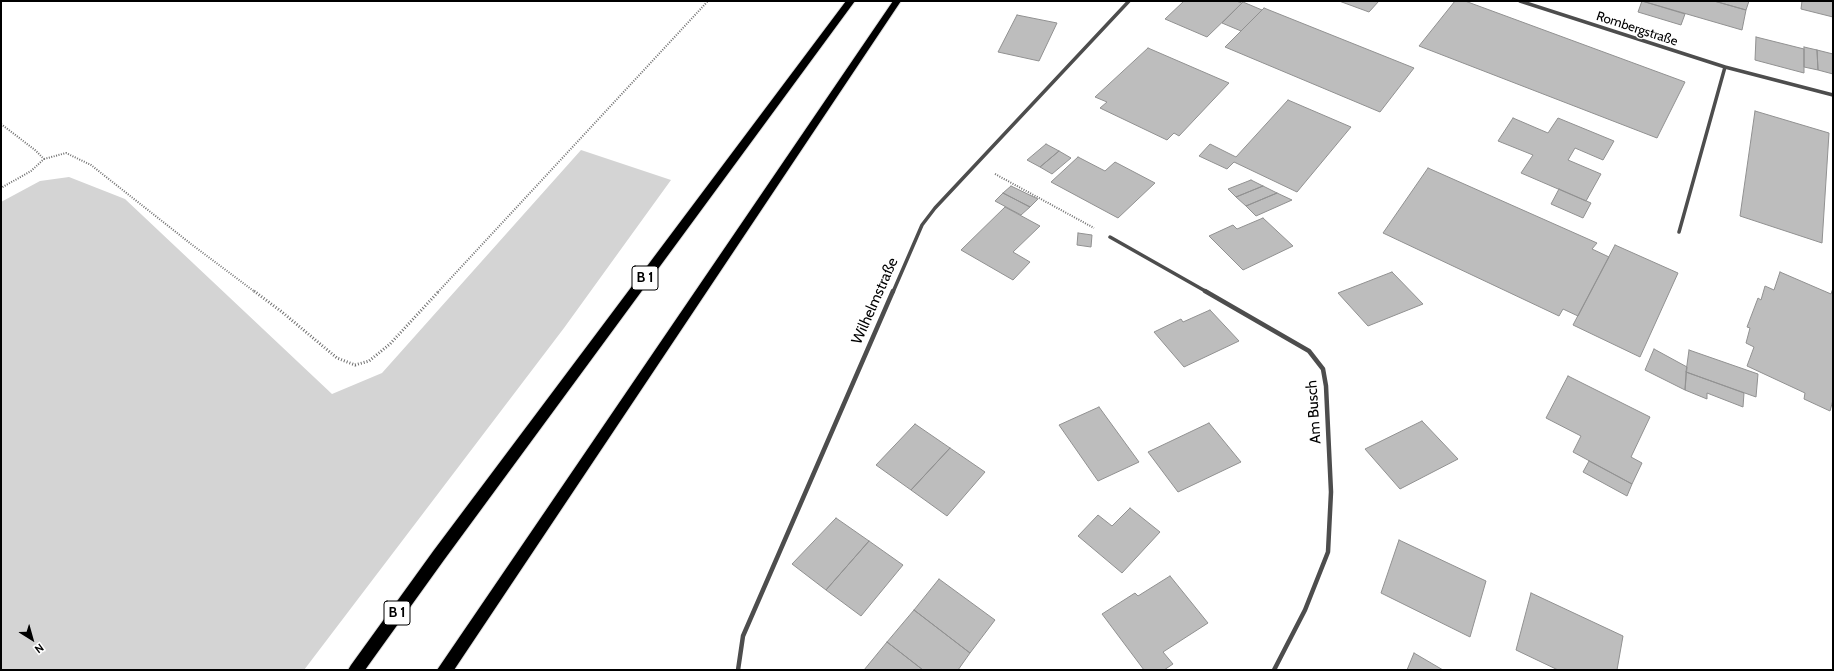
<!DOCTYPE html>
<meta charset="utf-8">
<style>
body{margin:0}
#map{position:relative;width:1834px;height:671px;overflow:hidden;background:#fff;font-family:Cabin,sans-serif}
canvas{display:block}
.frame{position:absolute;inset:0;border:2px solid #000;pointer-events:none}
.north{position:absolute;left:12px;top:619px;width:40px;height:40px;-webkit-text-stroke:3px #fff;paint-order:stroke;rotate:143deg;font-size:11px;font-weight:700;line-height:16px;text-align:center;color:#000}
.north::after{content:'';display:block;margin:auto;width:14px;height:18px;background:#000;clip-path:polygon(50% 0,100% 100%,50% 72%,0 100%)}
</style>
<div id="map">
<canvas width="1834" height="671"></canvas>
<div class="frame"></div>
<div class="north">N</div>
</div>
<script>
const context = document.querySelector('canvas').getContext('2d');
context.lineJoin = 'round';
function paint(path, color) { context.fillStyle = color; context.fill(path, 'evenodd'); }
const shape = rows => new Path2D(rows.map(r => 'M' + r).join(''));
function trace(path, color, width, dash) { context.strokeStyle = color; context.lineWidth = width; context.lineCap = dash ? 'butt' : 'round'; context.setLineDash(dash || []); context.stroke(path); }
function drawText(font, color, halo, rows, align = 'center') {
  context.font = font + ' Cabin,sans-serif'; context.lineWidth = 3; context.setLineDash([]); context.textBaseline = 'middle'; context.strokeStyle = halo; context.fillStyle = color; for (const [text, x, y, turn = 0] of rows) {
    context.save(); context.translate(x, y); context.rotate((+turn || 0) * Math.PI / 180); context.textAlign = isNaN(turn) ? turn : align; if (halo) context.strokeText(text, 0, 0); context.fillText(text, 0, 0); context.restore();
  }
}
const green = shape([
 [581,150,671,180,564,328,304,670,1,670,1,202,40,181,69,177,125,199,332,394,382,373]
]);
const building = shape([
 [1184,1,1236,1,1242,3,1207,37,1165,19,1184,1],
 [1339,1,1379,1,1369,12,1339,1],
 [1455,1,1465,1,1685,82,1657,138,1419,46,1455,1],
 [1642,1,1714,1,1746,10,1742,30,1642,1],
 [1642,1,1685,14,1681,25,1638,12,1642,1],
 [1714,1,1749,1,1746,10,1714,1],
 [1802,1,1833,1,1833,17,1801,9,1802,1],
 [1243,2,1262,10,1241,31,1222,23,1243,2],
 [1264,8,1414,68,1380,112,1225,47,1264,8],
 [1017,15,1057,23,1039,61,998,52,1017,15],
 [1756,37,1804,49,1804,73,1755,60,1756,37],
 [1804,47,1817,50,1818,70,1804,67,1804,47],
 [1148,48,1229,83,1179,136,1174,133,1167,140,1100,108,1107,102,1095,97,1148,48],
 [1817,50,1833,54,1833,74,1818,70,1817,50],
 [1288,100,1351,127,1297,192,1234,162,1227,169,1199,156,1210,144,1236,157,1288,100],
 [1755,111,1829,133,1822,243,1740,216,1755,111],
 [1513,118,1548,133,1558,118,1614,141,1603,160,1575,148,1568,160,1601,174,1586,201,1521,173,1533,155,1498,141,1513,118],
 [1046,144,1059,151,1040,167,1027,160,1046,144],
 [1059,151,1071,158,1052,174,1040,167,1059,151],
 [1078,157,1105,171,1115,162,1155,183,1118,218,1051,182,1078,157],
 [1428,168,1597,243,1592,249,1609,257,1578,316,1563,309,1559,316,1383,233,1428,168],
 [1251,180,1263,186,1236,197,1228,189,1251,180],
 [1011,186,1038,199,1030,207,1003,193,1011,186],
 [1263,186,1277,193,1246,206,1236,197,1263,186],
 [1559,189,1591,203,1583,218,1551,204,1559,189],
 [1003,193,1030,207,1021,215,995,201,1003,193],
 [1277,193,1292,200,1256,216,1246,206,1277,193],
 [1005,207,1040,226,1013,252,1030,262,1013,280,961,250,1005,207],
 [1263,218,1293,246,1243,270,1209,236,1233,225,1237,229,1263,218],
 [1078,233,1092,235,1091,247,1077,245,1078,233],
 [1615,245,1678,273,1640,357,1573,325,1615,245],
 [1392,272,1423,304,1368,326,1338,293,1392,272],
 [1780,272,1831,294,1833,288,1833,400,1830,411,1804,399,1805,393,1747,366,1754,347,1746,343,1750,328,1747,327,1758,298,1761,300,1765,286,1774,290,1780,272],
 [1210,310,1239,341,1184,367,1154,332,1181,319,1183,322,1210,310],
 [1654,349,1687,367,1685,390,1645,370,1654,349],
 [1689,350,1758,374,1756,397,1686,372,1689,350],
 [1686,372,1744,393,1743,407,1707,393,1707,399,1685,390,1686,372],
 [1568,376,1650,417,1631,457,1642,463,1632,484,1573,452,1581,436,1546,418,1568,376],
 [1099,407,1139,462,1098,481,1059,425,1099,407],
 [1422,421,1458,459,1400,489,1365,449,1422,421],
 [1209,423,1241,462,1178,492,1148,452,1209,423],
 [915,424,950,448,911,490,876,465,915,424],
 [950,448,985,472,947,516,911,490,950,448],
 [1589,461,1632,484,1627,496,1583,472,1589,461],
 [1130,508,1160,532,1122,573,1078,536,1098,515,1112,526,1130,508],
 [836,518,869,541,826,590,792,564,836,518],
 [1399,540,1486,581,1470,637,1381,593,1399,540],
 [869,541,903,565,861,616,826,590,869,541],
 [1170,576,1208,623,1163,652,1173,664,1164,670,1144,670,1102,614,1135,593,1138,596,1170,576],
 [939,579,995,620,970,653,914,610,939,579],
 [1531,593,1623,636,1617,670,1558,670,1516,650,1531,593],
 [914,610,970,653,958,670,923,670,887,642,914,610],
 [887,642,923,670,864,670,887,642],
 [1414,653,1443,670,1407,670,1414,653]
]);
const pathFar1 = shape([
 [1,124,35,150,44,159,31,171,1,188],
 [44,159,66,153,91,165,191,244,255,292],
 [995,174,1094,228],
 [438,292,708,1]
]);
const path = shape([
 [254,291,282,312,337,358,355,365,369,361,390,344,439,291]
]);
const minorFar1 = shape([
 [1520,1,1725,67,1679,232],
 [1725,67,1833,95],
 [1110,237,1207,292],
 [893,292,922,225,935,208,1129,1]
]);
const minor = shape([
 [1205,291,1309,351,1323,369,1326,386,1331,492,1328,552,1305,610,1274,670],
 [738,670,743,636,893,291]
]);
const motorway = shape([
 [846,1,855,1,444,560,365,670,348,670,351,665,434,550,846,1],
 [893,1,901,1,454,670,437,670,893,1]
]);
const farStreetnames = [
 ["Rombergstraße",1637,29,18]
];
const shields = [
 [645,278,26],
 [397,613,26]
];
const shieldNames = [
 ["B 1",645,278],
 ["B 1",397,613]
];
const streetNames = [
 ["Wilhelmstraße",875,301,-66],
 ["Am Busch",1314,412,-94]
];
paint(green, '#d4d4d4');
paint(building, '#bdbdbd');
trace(building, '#919191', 1);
trace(motorway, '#dbdbdb', 2);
trace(pathFar1, '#6f6f6f', 2, [1, 1.5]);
trace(path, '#6f6f6f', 3, [1, 2]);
trace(minorFar1, '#4d4d4d', 3.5);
trace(minor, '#4d4d4d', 4.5);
paint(motorway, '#000');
drawText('13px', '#000', '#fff', farStreetnames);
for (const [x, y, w] of shields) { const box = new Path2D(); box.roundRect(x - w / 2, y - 12, w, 24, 3); context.fillStyle = '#fff'; context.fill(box); trace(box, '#000', 1); }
drawText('bold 14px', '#000', null, shieldNames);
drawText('15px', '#000', '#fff', streetNames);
</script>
